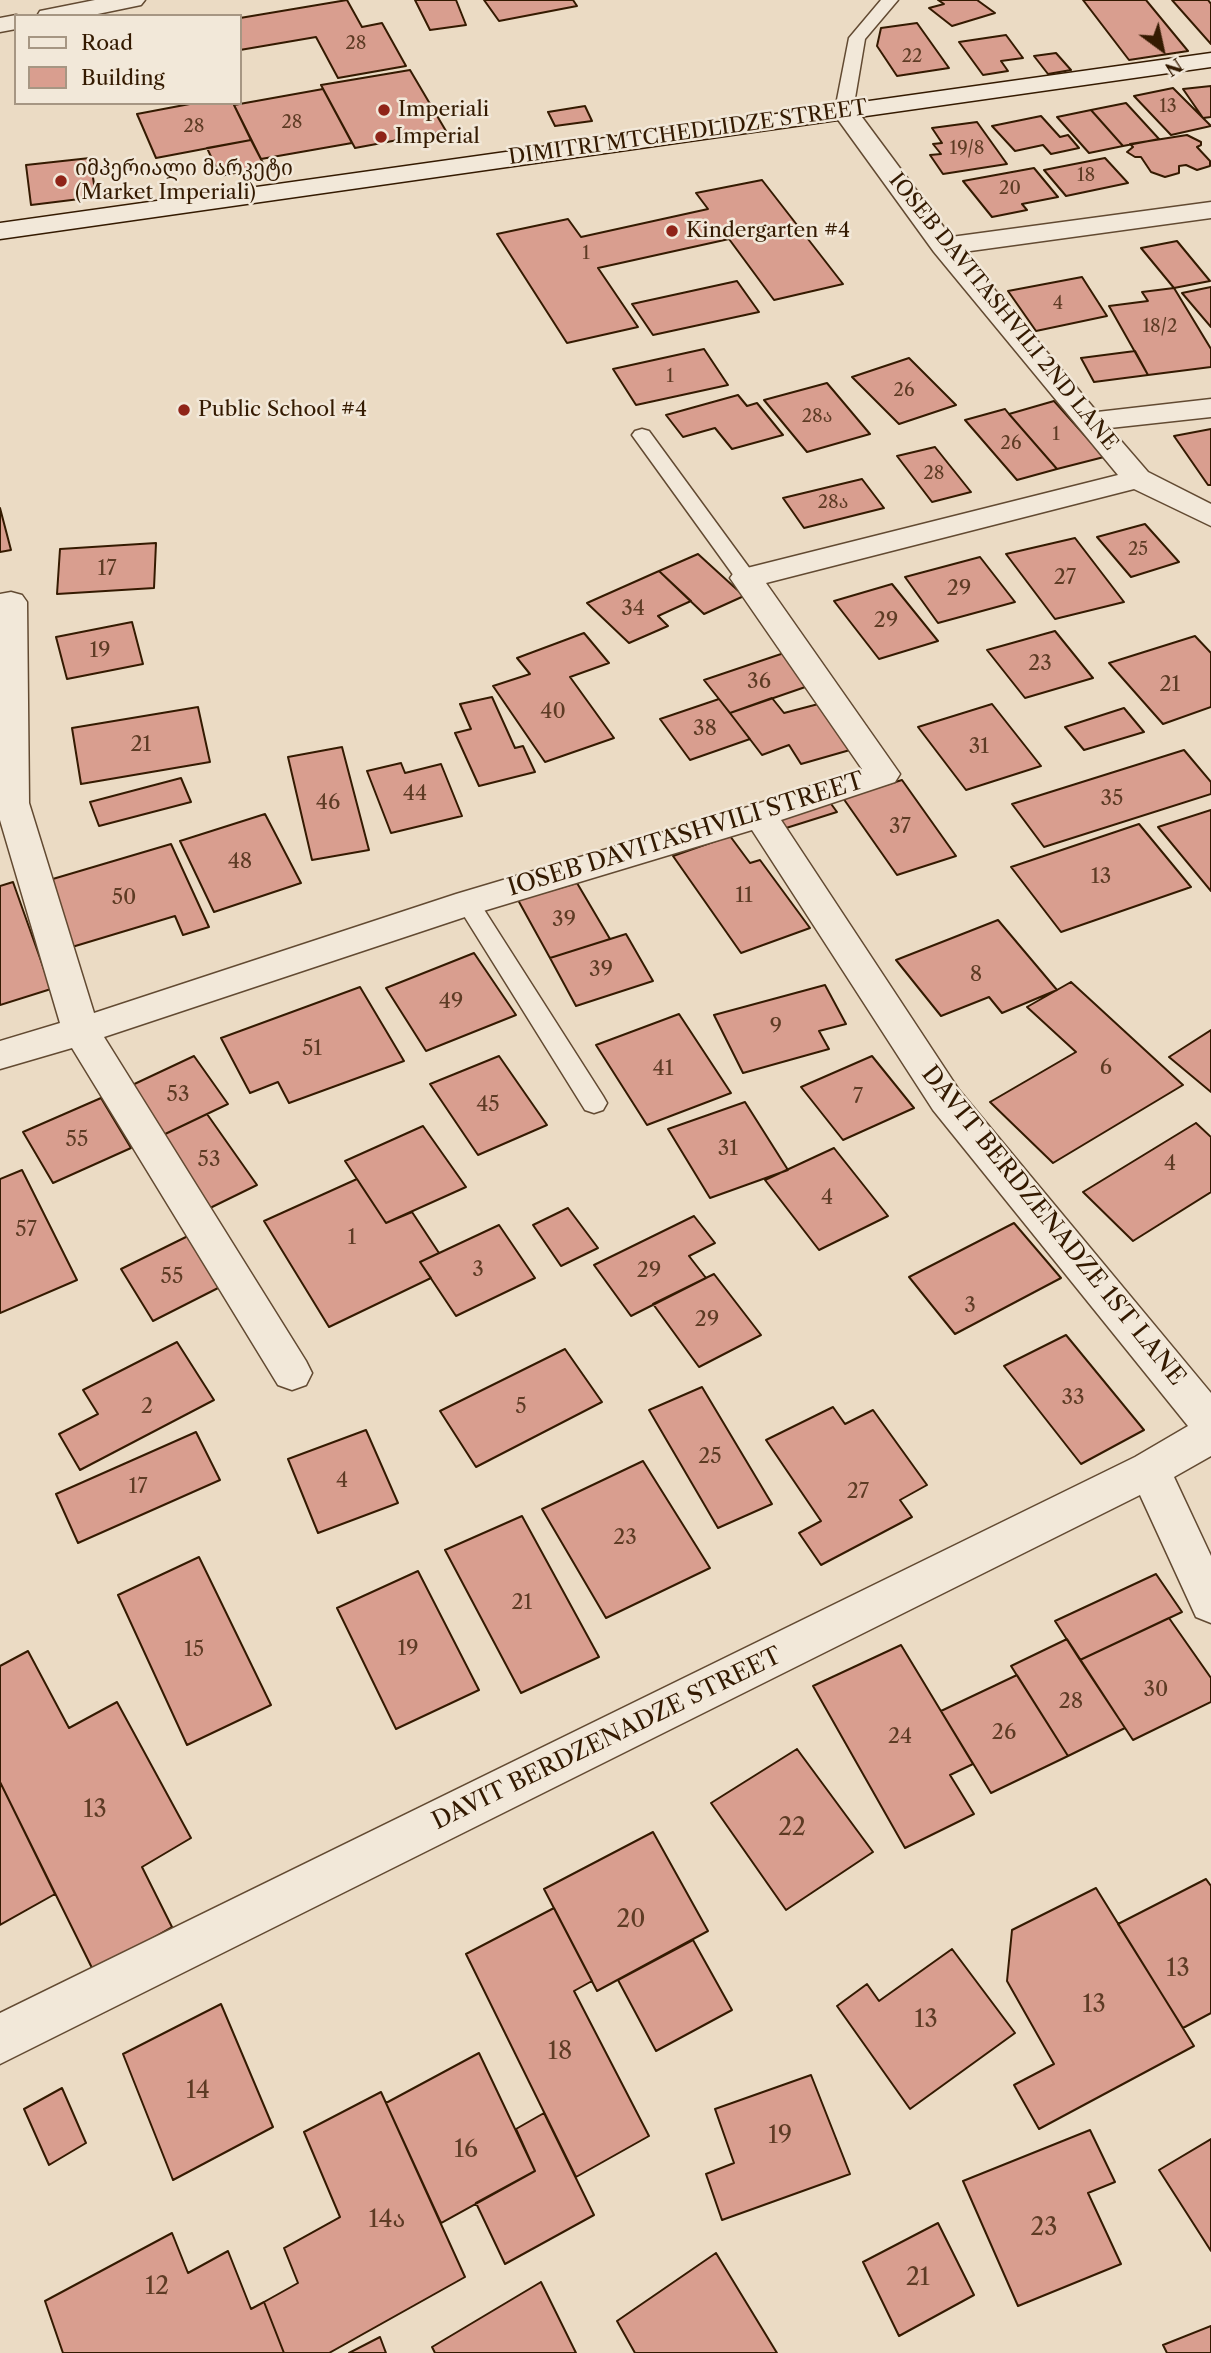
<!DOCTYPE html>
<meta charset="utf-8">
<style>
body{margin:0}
#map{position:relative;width:1211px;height:2353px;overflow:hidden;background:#ebdbc4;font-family:"Libre Caslon Text",serif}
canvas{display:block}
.legend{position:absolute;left:14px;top:14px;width:228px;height:91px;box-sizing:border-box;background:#f2e8d9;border:2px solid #a69683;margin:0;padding:9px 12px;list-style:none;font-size:21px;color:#341a01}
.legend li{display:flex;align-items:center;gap:14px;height:35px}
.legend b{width:35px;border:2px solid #a69683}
.north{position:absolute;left:1127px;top:14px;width:70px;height:70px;-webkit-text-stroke:5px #f2e8d9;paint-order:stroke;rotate:147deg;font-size:19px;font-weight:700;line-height:28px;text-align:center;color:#341a01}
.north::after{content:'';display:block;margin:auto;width:24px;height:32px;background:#341a01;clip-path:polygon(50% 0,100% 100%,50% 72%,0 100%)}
</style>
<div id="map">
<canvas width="1211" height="2353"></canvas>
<ul class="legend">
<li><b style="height:9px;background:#f2e8d9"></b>Road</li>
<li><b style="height:19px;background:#d99e8f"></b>Building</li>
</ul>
<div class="north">N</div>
</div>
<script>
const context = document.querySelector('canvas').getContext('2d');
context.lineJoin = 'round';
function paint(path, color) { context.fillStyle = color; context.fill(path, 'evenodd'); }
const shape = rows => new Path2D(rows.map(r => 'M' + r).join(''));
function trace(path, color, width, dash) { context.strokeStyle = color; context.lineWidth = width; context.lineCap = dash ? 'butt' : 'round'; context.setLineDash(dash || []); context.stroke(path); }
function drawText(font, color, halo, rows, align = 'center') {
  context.font = font + ' "Libre Caslon Text","Noto Serif Georgian",serif'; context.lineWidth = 5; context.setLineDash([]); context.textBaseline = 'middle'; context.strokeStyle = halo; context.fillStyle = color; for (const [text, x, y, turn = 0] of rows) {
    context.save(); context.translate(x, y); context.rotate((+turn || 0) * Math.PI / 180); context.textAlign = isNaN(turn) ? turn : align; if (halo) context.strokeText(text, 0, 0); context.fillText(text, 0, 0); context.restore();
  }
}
const building = shape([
 [347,0,362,27,382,23,406,66,338,78,316,37,240,50,240,18,347,0],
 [415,0,456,0,466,25,430,30,415,0],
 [484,0,573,0,577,6,499,21,484,0],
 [938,0,977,0,995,13,952,26,929,8,944,4,938,0],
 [1083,0,1146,0,1188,51,1129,60,1083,0],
 [1172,0,1208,0,1211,4,1211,44,1172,0],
 [917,23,949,68,897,76,877,46,881,28,917,23],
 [1006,35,1023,58,1001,61,1008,71,983,75,959,42,1006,35],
 [1056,53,1071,70,1048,74,1034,56,1056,53],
 [410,70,446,131,355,148,321,85,410,70],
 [1211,86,1211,117,1203,118,1183,89,1211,86],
 [1173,88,1211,126,1171,135,1134,96,1173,88],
 [323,89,352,143,261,159,234,105,323,89],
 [195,103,233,103,251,140,156,158,137,114,195,103],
 [1126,103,1159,139,1123,146,1091,110,1126,103],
 [585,106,592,121,555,126,548,112,585,106],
 [1091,110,1123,146,1089,153,1057,117,1091,110],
 [1041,116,1060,137,1068,135,1079,148,1051,154,1043,145,1015,151,992,126,1041,116],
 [977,122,1007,164,943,174,930,155,941,154,933,144,942,143,932,128,977,122],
 [1187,135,1201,142,1201,145,1197,147,1210,161,1210,166,1197,170,1186,165,1179,166,1179,173,1165,177,1151,172,1141,157,1135,157,1127,152,1133,147,1130,144,1187,135],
 [251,140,265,167,220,176,207,148,251,140],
 [90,158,96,197,31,205,26,165,90,158],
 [1105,158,1128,183,1066,196,1044,170,1105,158],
 [1034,168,1058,197,1022,204,1027,210,992,217,963,181,1034,168],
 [762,180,843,284,774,300,729,239,598,268,638,327,567,343,497,234,568,219,581,237,708,209,696,193,762,180],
 [1177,241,1210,281,1174,288,1141,248,1177,241],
 [1082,277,1107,316,1036,331,1008,291,1082,277],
 [737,281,759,312,653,335,632,304,737,281],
 [1211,287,1211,327,1182,293,1211,287],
 [1174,288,1211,349,1211,367,1148,375,1109,306,1148,301,1142,292,1174,288],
 [704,349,728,385,636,405,613,369,704,349],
 [1135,351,1148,375,1094,382,1081,358,1135,351],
 [909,358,956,405,899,424,852,377,909,358],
 [827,383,870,434,807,452,764,400,827,383],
 [738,395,747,406,757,403,783,435,732,449,715,428,683,437,666,415,738,395],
 [1054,401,1104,457,1057,469,1009,414,1054,401],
 [1005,409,1009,414,1057,469,1017,480,965,420,1005,409],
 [1211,429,1211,485,1208,485,1174,436,1211,429],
 [935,447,971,492,932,502,897,456,935,447],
 [862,479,884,508,804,528,783,498,862,479],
 [0,508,11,550,0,552,0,508],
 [1145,524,1179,562,1131,577,1097,537,1145,524],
 [1075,538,1124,602,1055,619,1006,554,1075,538],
 [156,543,154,588,57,594,60,549,156,543],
 [698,554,744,596,704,614,659,571,698,554],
 [980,557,1015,602,938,623,905,577,980,557],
 [659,571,691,601,658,616,668,626,629,643,587,603,659,571],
 [892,584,938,641,879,659,834,601,892,584],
 [132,622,143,664,67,679,56,637,132,622],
 [1055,631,1093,678,1025,698,987,650,1055,631],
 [584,633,609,663,570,677,614,738,545,762,493,686,530,674,517,658,584,633],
 [1195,636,1211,653,1211,707,1163,724,1109,663,1195,636],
 [787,652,814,684,730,713,704,680,787,652],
 [492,697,515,748,523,746,535,772,479,786,455,733,471,729,460,704,492,697],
 [772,698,784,713,826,702,857,748,801,764,789,745,762,755,730,713,772,698],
 [719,699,750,739,690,760,660,719,719,699],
 [992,704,1041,766,966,790,918,727,992,704],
 [198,707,210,762,81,784,72,728,198,707],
 [1124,708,1144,732,1084,750,1065,727,1124,708],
 [342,747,369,850,312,860,288,757,342,747],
 [1184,750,1211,782,1211,794,1044,847,1012,804,1184,750],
 [401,763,405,773,441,764,462,816,391,833,367,771,401,763],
 [181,778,191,802,99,826,90,802,181,778],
 [902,780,956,856,897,875,843,798,902,780],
 [826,797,837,812,783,829,773,813,826,797],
 [1211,810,1211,891,1158,827,1211,810],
 [265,814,301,883,214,912,180,841,265,814],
 [1139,824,1191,887,1061,932,1011,867,1139,824],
 [730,836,750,863,760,860,810,928,741,953,673,856,730,836],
 [171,844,209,927,183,935,175,916,72,947,46,881,171,844],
 [13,882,51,989,0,1005,0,886,13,882],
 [577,883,610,939,550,958,518,900,577,883],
 [998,920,1057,990,1002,1013,989,997,941,1016,896,960,998,920],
 [626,934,653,981,576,1006,550,958,626,934],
 [474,953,516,1015,426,1051,386,988,474,953],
 [1071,982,1183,1085,1053,1163,990,1102,1076,1052,1027,1007,1071,982],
 [825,985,846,1024,819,1031,829,1049,743,1073,714,1015,825,985],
 [360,987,404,1061,289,1103,278,1082,250,1093,221,1038,360,987],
 [679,1014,731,1093,647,1125,596,1045,679,1014],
 [1211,1030,1211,1092,1169,1057,1211,1030],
 [194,1056,228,1104,161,1136,128,1087,194,1056],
 [499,1056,547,1125,478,1155,430,1084,499,1056],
 [872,1056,914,1108,843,1140,801,1087,872,1056],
 [101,1098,131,1148,53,1183,23,1132,101,1098],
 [745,1102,788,1170,710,1198,668,1129,745,1102],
 [207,1114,257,1185,210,1208,161,1136,207,1114],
 [1196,1123,1211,1137,1211,1192,1133,1241,1083,1192,1196,1123],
 [423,1126,466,1187,386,1223,345,1161,423,1126],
 [834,1148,888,1216,819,1250,765,1180,834,1148],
 [22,1170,77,1280,0,1313,0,1179,22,1170],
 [357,1179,386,1223,412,1212,439,1253,420,1262,431,1278,329,1327,264,1221,357,1179],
 [568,1208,598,1248,561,1266,533,1225,568,1208],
 [694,1216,715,1243,689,1256,706,1278,631,1316,594,1265,694,1216],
 [1014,1223,1061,1278,955,1334,909,1277,1014,1223],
 [499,1225,535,1278,456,1316,420,1262,499,1225],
 [190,1235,224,1285,153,1321,121,1269,190,1235],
 [714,1274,761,1335,699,1367,653,1304,714,1274],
 [1066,1335,1144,1430,1081,1464,1004,1366,1066,1335],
 [177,1342,214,1400,80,1470,59,1434,98,1414,83,1390,177,1342],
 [565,1349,602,1402,476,1467,440,1411,565,1349],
 [702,1387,772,1504,718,1528,649,1410,702,1387],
 [833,1407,845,1424,873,1410,927,1485,900,1500,912,1517,821,1565,799,1533,821,1521,766,1440,833,1407],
 [366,1430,398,1503,318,1533,288,1459,366,1430],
 [196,1432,220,1480,78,1543,56,1494,196,1432],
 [643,1461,710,1568,606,1618,542,1509,643,1461],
 [522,1516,599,1657,521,1693,445,1550,522,1516],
 [199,1557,271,1705,187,1745,118,1595,199,1557],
 [418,1571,479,1690,396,1729,337,1608,418,1571],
 [1156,1574,1182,1612,1080,1660,1055,1621,1156,1574],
 [1169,1618,1211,1678,1211,1702,1133,1740,1080,1660,1169,1618],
 [1067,1639,1125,1728,1068,1756,1011,1666,1067,1639],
 [901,1645,973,1764,950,1775,974,1814,905,1848,813,1686,901,1645],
 [28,1651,69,1728,117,1702,191,1838,142,1867,172,1927,94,1972,0,1782,0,1666,28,1651],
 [1017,1675,1068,1756,991,1793,941,1711,1017,1675],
 [797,1749,873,1852,786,1910,711,1803,797,1749],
 [0,1782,55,1894,0,1925,0,1782],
 [653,1832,708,1931,597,1991,544,1889,653,1832],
 [1206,1879,1211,1886,1211,2013,1183,2028,1118,1924,1206,1879],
 [1096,1888,1194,2046,1039,2129,1014,2085,1054,2064,1007,1981,1012,1930,1096,1888],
 [554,1908,592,1981,574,1991,649,2136,576,2177,466,1954,554,1908],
 [693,1940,732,2010,656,2051,618,1980,693,1940],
 [952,1949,1015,2033,910,2109,837,2006,867,1984,879,2001,952,1949],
 [221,2004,273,2127,173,2180,123,2054,221,2004],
 [479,2053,535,2171,441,2223,386,2103,479,2053],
 [811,2075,850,2174,722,2220,706,2174,734,2163,715,2109,811,2075],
 [62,2088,86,2143,49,2165,24,2109,62,2088],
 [381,2092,465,2277,329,2353,284,2353,264,2302,298,2283,284,2248,340,2217,304,2132,381,2092],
 [544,2113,594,2215,505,2264,476,2203,535,2171,516,2129,544,2113],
 [1090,2130,1115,2182,1088,2193,1121,2264,1018,2306,963,2181,1090,2130],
 [1211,2139,1211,2251,1159,2170,1211,2139],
 [938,2223,974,2295,899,2336,863,2262,938,2223],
 [172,2233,188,2273,228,2251,251,2309,264,2302,284,2353,63,2353,45,2301,172,2233],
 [716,2253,777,2353,635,2353,617,2321,716,2253],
 [541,2282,576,2353,435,2353,432,2347,541,2282],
 [1211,2326,1211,2353,1167,2353,1163,2345,1211,2326],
 [380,2337,386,2353,349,2353,380,2337]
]);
const lane = shape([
 [881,0,898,0,865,39,853,110,850,114,838,114,835,110,849,38,881,0],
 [642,429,649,431,753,573,757,578,753,583,739,583,632,435,635,431,642,429],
 [468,894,476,897,603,1096,607,1103,603,1110,594,1113,585,1110,456,903,460,897,468,894]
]);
const street = shape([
 [95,0,145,0,141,5,88,16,37,16,40,11,95,0],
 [16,15,20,16,16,16,16,29,0,32,0,18,16,15],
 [844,102,853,105,951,237,1211,202,1211,218,963,252,1097,412,1211,399,1211,417,1110,428,1148,472,1211,504,1211,526,1134,489,766,583,900,774,895,782,781,820,959,1090,1211,1393,1211,1456,1174,1477,1211,1556,1211,1623,1196,1617,1140,1495,0,2064,0,2013,1135,1457,1188,1426,933,1110,752,830,480,912,104,1037,306,1361,312,1373,306,1385,292,1390,278,1385,72,1048,0,1069,0,1041,60,1023,0,820,0,594,11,592,22,595,27,602,29,803,94,1013,456,894,748,807,862,769,730,578,735,571,1118,475,934,252,831,110,835,105,844,102]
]);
const secondary = shape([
 [1211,53,1211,67,0,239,0,223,1211,53]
]);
const markers = [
 [384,110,7,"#8f2418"],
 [381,137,7,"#8f2418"],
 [61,181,7,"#8f2418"],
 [672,231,7,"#8f2418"],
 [184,410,7,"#8f2418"]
];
const farNumbernames = [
 ["28",356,44],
 ["22",912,57],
 ["13",1168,107],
 ["28",292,123],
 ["28",194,127],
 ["19/8",967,149],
 ["18",1086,176],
 ["20",1010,189],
 ["1",586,254],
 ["4",1058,304],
 ["18/2",1160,327],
 ["1",670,377],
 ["26",904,391],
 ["28ა",817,417],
 ["1",1056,435],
 ["26",1011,444],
 ["28",934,474],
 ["28ა",833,503],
 ["25",1138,550]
];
const farPoinames = [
 ["Imperiali",398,110],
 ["Imperial",395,137],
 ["იმპერიალი მარკეტი",75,169],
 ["(Market Imperiali)",75,193],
 ["Kindergarten #4",686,231],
 ["Public School #4",198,410]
];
const farStreetnames = [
 ["DIMITRI MTCHEDLIDZE STREET",688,133,-8],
 ["IOSEB DAVITASHVILI 2ND LANE",1003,312,51]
];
const numberNames = [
 ["17",107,569],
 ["27",1065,578],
 ["29",959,589],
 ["34",633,609],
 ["29",886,621],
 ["19",100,651],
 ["23",1040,664],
 ["36",759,682],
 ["21",1170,685],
 ["40",553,712],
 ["38",705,729],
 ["21",141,745],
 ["31",979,747],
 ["44",415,794],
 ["35",1112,799],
 ["46",328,803],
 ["37",900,827],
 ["48",240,862],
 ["13",1101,877],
 ["11",744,896],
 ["50",124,898],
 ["39",564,920],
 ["39",601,970],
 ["8",976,975],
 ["49",451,1002],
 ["9",776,1027],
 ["51",312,1049],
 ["6",1106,1068],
 ["41",663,1069],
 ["53",178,1095],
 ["7",858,1097],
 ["45",488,1105],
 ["55",77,1140],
 ["31",728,1149],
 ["53",209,1160],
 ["4",1170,1164],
 ["4",827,1198],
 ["57",26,1230],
 ["1",352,1238],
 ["3",478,1270],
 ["29",649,1271],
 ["55",172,1277],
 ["3",970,1306],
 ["29",707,1320],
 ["33",1073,1398],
 ["2",147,1407],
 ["5",521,1407],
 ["25",710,1457],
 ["4",342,1481],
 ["17",138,1487],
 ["27",858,1492],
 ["23",625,1538],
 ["21",522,1603],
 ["19",408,1649],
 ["15",194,1650],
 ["30",1156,1690],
 ["28",1071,1702],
 ["26",1004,1733],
 ["24",900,1737]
];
const streetNames = [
 ["IOSEB DAVITASHVILI STREET",686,835,-17],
 ["DAVIT BERDZENADZE 1ST LANE",1053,1226,51],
 ["DAVIT BERDZENADZE STREET",607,1739,-26]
];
const nearNumbernames = [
 ["13",95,1810],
 ["22",792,1828],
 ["20",631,1920],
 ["13",1178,1969],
 ["13",1094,2005],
 ["13",926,2020],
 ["18",560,2052],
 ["14",198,2091],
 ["19",780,2136],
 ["16",466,2150],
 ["14ა",387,2220],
 ["23",1044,2228],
 ["21",918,2278],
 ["12",157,2287]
];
paint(building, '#d99e8f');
trace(building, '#341a01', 2);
trace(lane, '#624a32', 3);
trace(street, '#624a32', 3);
trace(secondary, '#341a01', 3);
paint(lane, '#f2e8d9');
paint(street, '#f2e8d9');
paint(secondary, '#f2e8d9');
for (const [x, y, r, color] of markers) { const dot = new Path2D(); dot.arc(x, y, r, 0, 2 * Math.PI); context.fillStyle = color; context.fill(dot); trace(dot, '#f2e8d9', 2.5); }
drawText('18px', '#5d3b24', null, farNumbernames);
drawText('21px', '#341a01', '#f2e8d9', farPoinames, 'left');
drawText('21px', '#341a01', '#f2e8d9', farStreetnames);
drawText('21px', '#5d3b24', null, numberNames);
drawText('24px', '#341a01', '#f2e8d9', streetNames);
drawText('24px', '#5d3b24', null, nearNumbernames);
</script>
